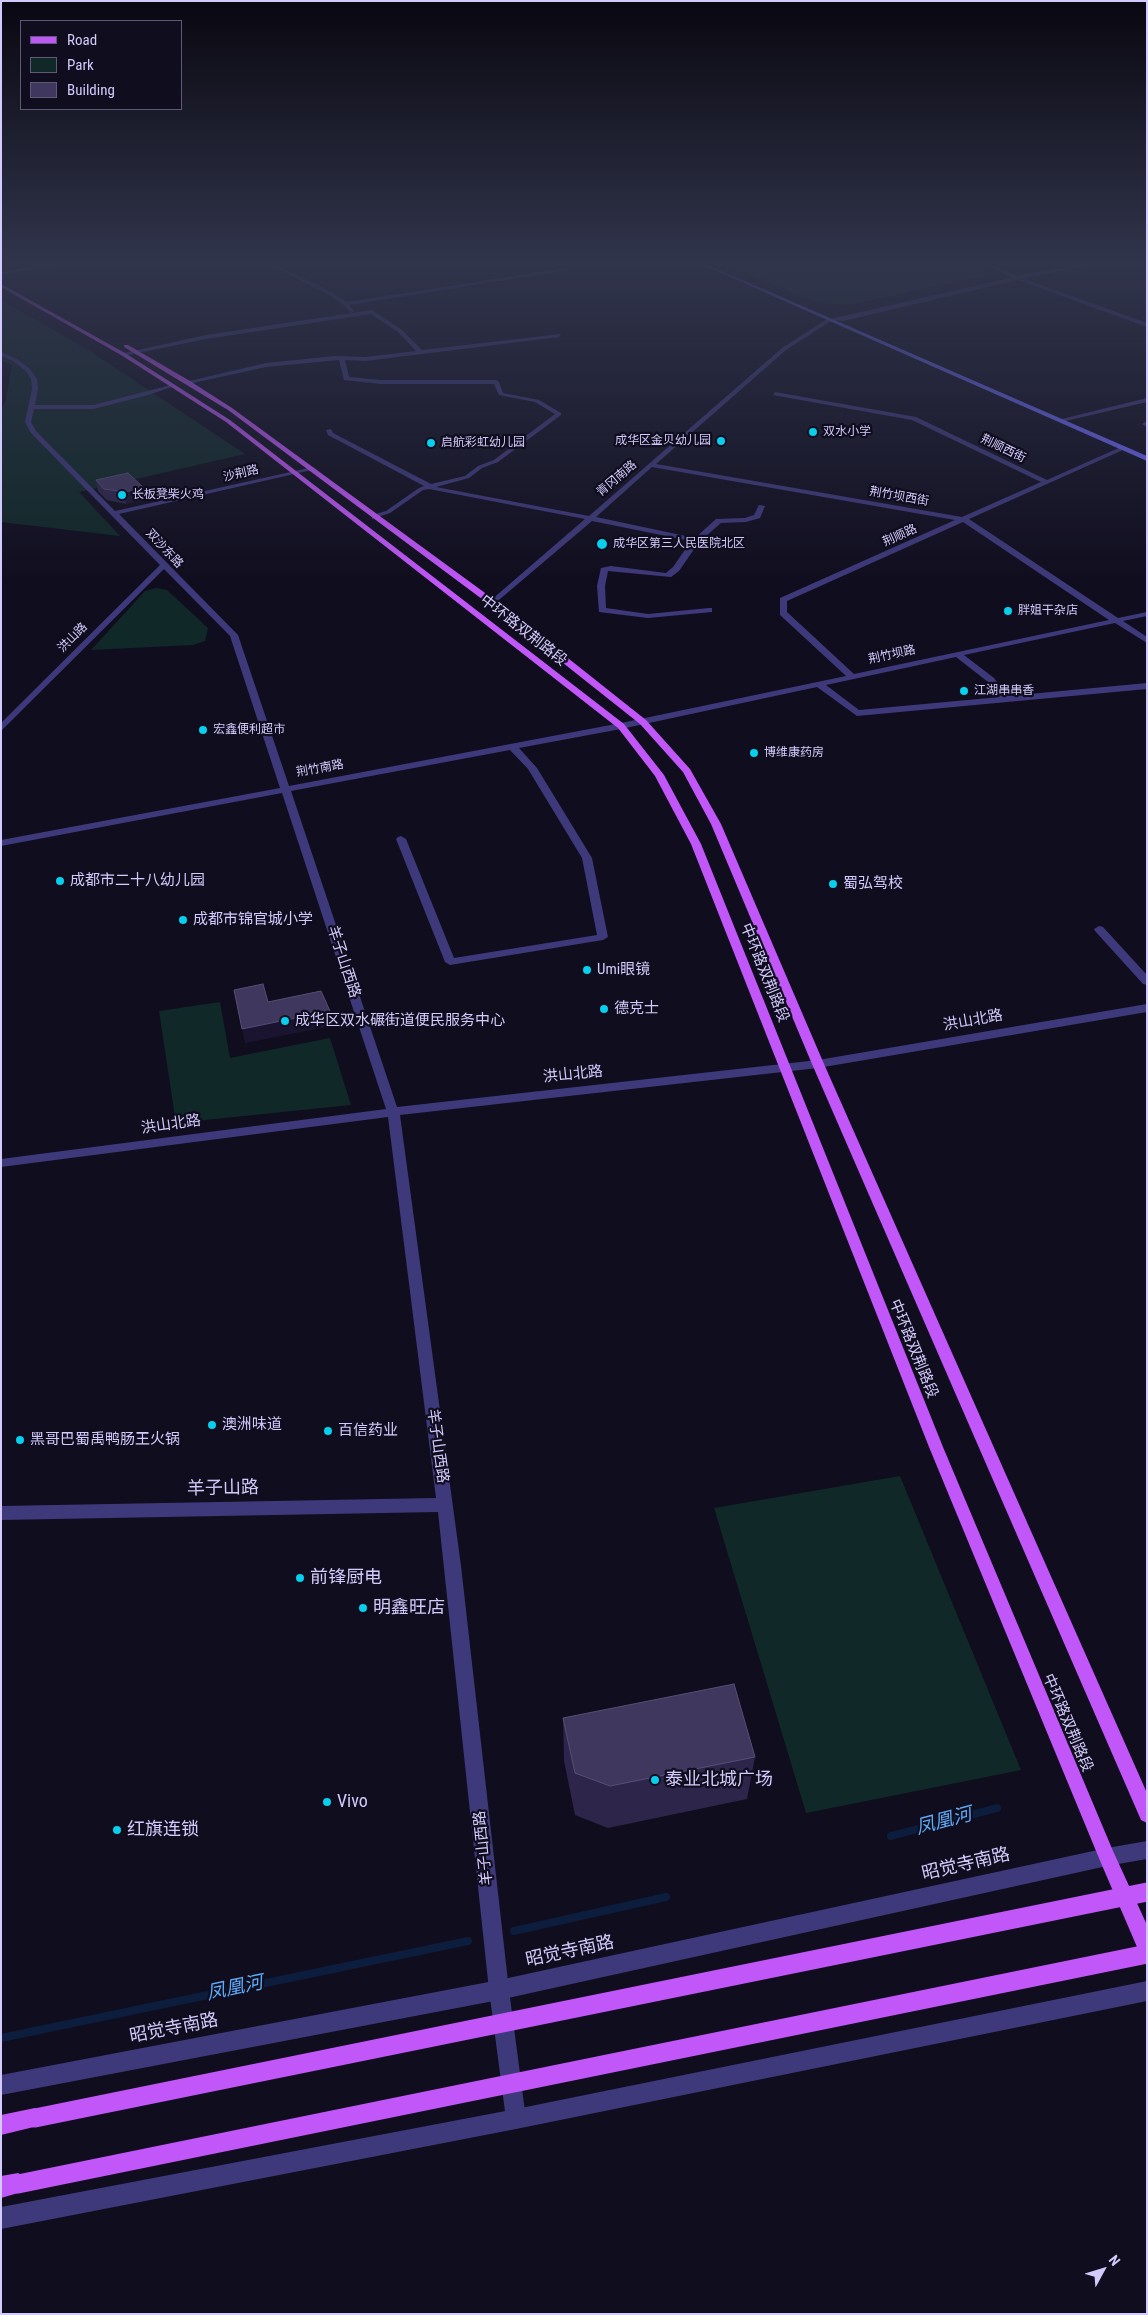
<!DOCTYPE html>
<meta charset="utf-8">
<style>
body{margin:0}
#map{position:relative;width:1148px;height:2315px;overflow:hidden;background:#100d1e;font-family:"Roboto Condensed",sans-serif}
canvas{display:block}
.frame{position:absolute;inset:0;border:2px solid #d3cbfd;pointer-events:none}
.legend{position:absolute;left:20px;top:20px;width:162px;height:90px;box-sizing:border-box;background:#100d1e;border:1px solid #5e5977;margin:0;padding:6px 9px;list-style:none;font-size:15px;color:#d3cbfd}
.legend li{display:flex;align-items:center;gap:10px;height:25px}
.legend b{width:25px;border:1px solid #5e5977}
.north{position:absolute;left:1078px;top:2245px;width:50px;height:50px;-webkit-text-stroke:4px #100d1e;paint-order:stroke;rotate:51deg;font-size:14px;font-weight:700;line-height:20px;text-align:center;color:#d3cbfd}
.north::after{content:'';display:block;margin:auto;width:18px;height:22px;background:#d3cbfd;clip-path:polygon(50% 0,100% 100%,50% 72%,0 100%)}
</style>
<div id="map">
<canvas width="1148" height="2315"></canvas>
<div class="frame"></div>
<ul class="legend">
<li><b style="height:6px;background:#c156f9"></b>Road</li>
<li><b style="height:14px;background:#102827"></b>Park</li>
<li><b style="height:14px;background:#40375e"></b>Building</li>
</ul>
<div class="north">N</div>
</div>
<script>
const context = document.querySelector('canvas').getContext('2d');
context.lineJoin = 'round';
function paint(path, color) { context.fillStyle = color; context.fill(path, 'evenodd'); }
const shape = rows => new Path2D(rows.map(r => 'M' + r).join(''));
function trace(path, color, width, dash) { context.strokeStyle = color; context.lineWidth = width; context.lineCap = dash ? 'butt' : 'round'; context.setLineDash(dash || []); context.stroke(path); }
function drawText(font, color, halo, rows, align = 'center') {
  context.font = font + ' "Roboto Condensed","Noto Sans SC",sans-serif'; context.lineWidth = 4.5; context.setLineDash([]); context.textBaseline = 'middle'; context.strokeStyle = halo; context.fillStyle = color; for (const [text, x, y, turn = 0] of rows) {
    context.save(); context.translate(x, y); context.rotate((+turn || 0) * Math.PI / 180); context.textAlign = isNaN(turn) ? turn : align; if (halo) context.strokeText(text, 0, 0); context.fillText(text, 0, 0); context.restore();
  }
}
const green = shape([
 [722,262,966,262,980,268,981,277,848,305,816,303],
 [1,300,85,348,245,454,79,492,120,536,1,522,1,411,6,399,12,365,1,361],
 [156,588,167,590,208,628,205,641,193,645,91,650,145,591],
 [220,1002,230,1058,330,1038,351,1105,176,1123,159,1011],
 [900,1476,1021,1770,806,1813,714,1508]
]);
const stream = shape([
 [891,1836,997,1808],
 [514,1931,666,1897],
 [1,2038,468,1941]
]);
const minor = shape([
 [61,262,69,262,1,275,1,272,61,262],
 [264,262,269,262,328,290,347,302,566,268,569,270,349,305,354,311,351,313,344,305,324,292,264,262],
 [980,262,985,262,1019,277,1147,323,1147,327,1015,279,980,262],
 [372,310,402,330,422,350,561,334,559,337,365,361,345,360,349,377,381,380,496,380,499,382,503,393,539,400,561,413,561,415,498,462,482,468,469,478,436,487,589,516,782,348,827,319,831,319,831,321,786,350,656,464,962,517,1041,482,912,420,773,395,775,392,916,417,1047,480,1121,447,1125,447,1125,449,969,519,1118,618,1147,612,1147,616,1123,621,1147,637,1147,643,1115,623,964,655,994,678,1008,696,1147,683,1147,689,857,716,817,687,621,729,519,748,537,768,592,858,608,937,603,940,450,965,445,962,396,839,398,837,401,836,406,839,454,958,597,935,582,858,528,769,510,750,291,791,397,1107,818,1060,1147,1004,1147,1012,818,1068,400,1115,461,1566,509,1990,526,2119,523,2126,516,2129,509,2126,506,2119,489,1990,438,1512,1,1520,1,1506,436,1498,388,1117,1,1167,1,1159,386,1109,282,793,1,846,1,840,280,788,230,636,164,569,1,731,1,723,160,565,31,433,25,422,32,389,31,379,26,371,13,361,1,356,1,352,17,359,30,369,37,379,38,389,35,405,93,405,175,384,175,386,148,395,93,409,34,409,31,422,36,431,115,511,313,467,316,469,119,514,238,635,289,786,621,723,846,676,780,615,780,598,955,520,652,467,596,517,695,538,716,519,745,518,754,515,759,505,765,506,760,518,746,522,721,523,699,542,679,571,671,577,608,571,605,586,606,608,648,614,709,608,712,608,712,612,648,618,599,612,597,586,601,568,611,566,666,573,673,567,691,541,592,521,493,605,489,603,490,601,585,519,429,489,423,490,390,513,372,519,372,515,386,511,419,488,424,486,328,435,326,430,331,429,333,433,431,484,465,476,478,466,494,460,555,414,535,402,499,395,494,384,381,384,344,380,339,360,266,367,188,384,185,382,266,363,335,356,365,357,416,351,398,332,371,314,206,339,123,356,120,354,206,335,372,310],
 [963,522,1109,620,854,674,787,612,787,601,963,522],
 [956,657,988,682,1000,697,859,710,826,685,956,657],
 [1147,398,1147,402,1061,422,1058,420,1147,398],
 [1145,422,1147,423,1147,427,1142,424,1145,422],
 [1099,926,1103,927,1147,975,1147,985,1143,984,1095,931,1094,929,1099,926]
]);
const tertiary = shape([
 [1097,262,1105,262,1035,276,843,321,826,320,1035,272,1097,262],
 [1147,1841,1147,1859,1107,1866,499,2000,1,2095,1,2075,499,1980,1107,1848,1147,1841],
 [1147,1981,1147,2001,516,2129,1,2229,1,2207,516,2109,1147,1981]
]);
const secondary = shape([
 [696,262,701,262,1147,456,1147,461,696,262]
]);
const primary = shape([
 [1,284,125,353,230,420,624,724,664,775,701,844,943,1447,1113,1851,1147,1925,1147,1956,1140,1954,1101,1863,929,1447,691,844,655,776,618,728,226,422,121,355,1,287,1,284],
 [124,345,128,345,190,381,232,408,496,601,646,720,690,769,721,824,824,1064,1147,1793,1147,1823,1141,1820,812,1064,711,824,683,772,640,724,490,605,228,410,124,347,124,345],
 [35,2108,42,2111,45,2118,42,2125,1,2135,1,2115,35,2108],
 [18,2173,25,2177,29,2184,25,2191,1,2198,1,2176,18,2173]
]);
const primaryBridge = shape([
 [35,2118,1147,1892],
 [18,2184,1147,1954]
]);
const wall = shape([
 [96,480,144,488,146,499,126,504,107,500,98,491],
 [563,1718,755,1757,747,1799,608,1828,575,1815,564,1761]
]);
const shadedWall = shape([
 [144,488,146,499,126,504,124,492],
 [330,1011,332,1026,245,1043,242,1029]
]);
const building = shape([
 [128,473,144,488,124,492,104,489,96,480,128,473],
 [263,984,268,1002,321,991,330,1011,242,1029,234,990,263,984],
 [734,1684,755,1757,610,1786,575,1773,563,1718,734,1684]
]);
const markers = [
 [813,432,5,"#08cfed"],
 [721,441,5,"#08cfed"],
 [431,443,5,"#08cfed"],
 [122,495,5,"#08cfed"],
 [602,544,6,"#08cfed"],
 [1008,611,5,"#08cfed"],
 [964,691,5,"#08cfed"],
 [203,730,5,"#08cfed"],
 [754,753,5,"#08cfed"],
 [60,881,5,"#08cfed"],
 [833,884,5,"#08cfed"],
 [183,920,5,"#08cfed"],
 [587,970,5,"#08cfed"],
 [604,1009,5,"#08cfed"],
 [285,1021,5,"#08cfed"],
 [212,1425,5,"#08cfed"],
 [328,1431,5,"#08cfed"],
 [20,1440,5,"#08cfed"],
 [300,1578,5,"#08cfed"],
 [363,1608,5,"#08cfed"],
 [655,1780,5,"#08cfed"],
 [327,1802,5,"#08cfed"],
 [117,1830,5,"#08cfed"]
];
const farPoinames = [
 ["双水小学",823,432],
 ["成华区金贝幼儿园",711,441,"right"],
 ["启航彩虹幼儿园",441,443],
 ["长板凳柴火鸡",132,495],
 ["成华区第三人民医院北区",613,544],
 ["胖姐干杂店",1018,611],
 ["江湖串串香",974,691],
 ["宏鑫便利超市",213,730],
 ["博维康药房",764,753]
];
const farStreetnames = [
 ["荆顺西街",1003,449,26],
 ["沙荆路",241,474,-13],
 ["青冈南路",617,479,-40],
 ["荆竹坝西街",899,497,10],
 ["荆顺路",900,536,-24],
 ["双沙东路",164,549,47],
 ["洪山路",73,638,-45],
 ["荆竹坝路",892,655,-12],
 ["荆竹南路",320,769,-10]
];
const streetNames = [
 ["中环路双荆路段",523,631,38],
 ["羊子山西路",343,962,72],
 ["中环路双荆路段",764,973,68],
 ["洪山北路",973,1021,-10],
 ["洪山北路",573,1075,-6],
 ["洪山北路",171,1125,-8],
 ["中环路双荆路段",913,1349,68],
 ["羊子山西路",437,1446,82],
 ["中环路双荆路段",1067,1723,67],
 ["羊子山西路",484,1848,-96]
];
const poiNames = [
 ["成都市二十八幼儿园",70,881],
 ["蜀弘驾校",843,884],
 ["成都市锦官城小学",193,920],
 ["Umi眼镜",597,970],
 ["德克士",614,1009],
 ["成华区双水碾街道便民服务中心",295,1021],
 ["澳洲味道",222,1425],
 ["百信药业",338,1431],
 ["黑哥巴蜀禹鸭肠王火锅",30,1440]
];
const nearStreetnames = [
 ["羊子山路",223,1489,-1],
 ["昭觉寺南路",966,1865,-13],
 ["昭觉寺南路",570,1952,-12],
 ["昭觉寺南路",174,2029,-11]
];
const nearPoinames = [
 ["前锋厨电",310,1578],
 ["明鑫旺店",373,1608],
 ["泰业北城广场",665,1780],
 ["Vivo",337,1802],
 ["红旗连锁",127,1830]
];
const nearWaternames = [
 ["凤凰河",944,1822,-15],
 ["凤凰河",235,1989,-12]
];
paint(green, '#102827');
trace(stream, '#0c1d3d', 8);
paint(minor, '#3e397b');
paint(tertiary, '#3e397b');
paint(secondary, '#6e66fa');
paint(primary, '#c156f9');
trace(primaryBridge, '#c156f9', 19);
paint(wall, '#2e254b');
paint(shadedWall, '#1b1431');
paint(building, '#40375e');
trace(building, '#574e77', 1);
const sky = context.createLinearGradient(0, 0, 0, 586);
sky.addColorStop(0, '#090710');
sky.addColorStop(0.45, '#31354c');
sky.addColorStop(1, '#31354c00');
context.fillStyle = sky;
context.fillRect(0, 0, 1148, 586);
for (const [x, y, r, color] of markers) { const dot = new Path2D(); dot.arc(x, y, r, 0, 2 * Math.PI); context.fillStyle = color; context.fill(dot); trace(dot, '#100d1e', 2); }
drawText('12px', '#d3cbfd', '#100d1e', farPoinames, 'left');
drawText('12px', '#d3cbfd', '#100d1e', farStreetnames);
drawText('15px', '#d3cbfd', '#100d1e', streetNames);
drawText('15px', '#d3cbfd', '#100d1e', poiNames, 'left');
drawText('18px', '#d3cbfd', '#100d1e', nearStreetnames);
drawText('18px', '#d3cbfd', '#100d1e', nearPoinames, 'left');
drawText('italic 19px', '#5dacfa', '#100d1e', nearWaternames);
</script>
